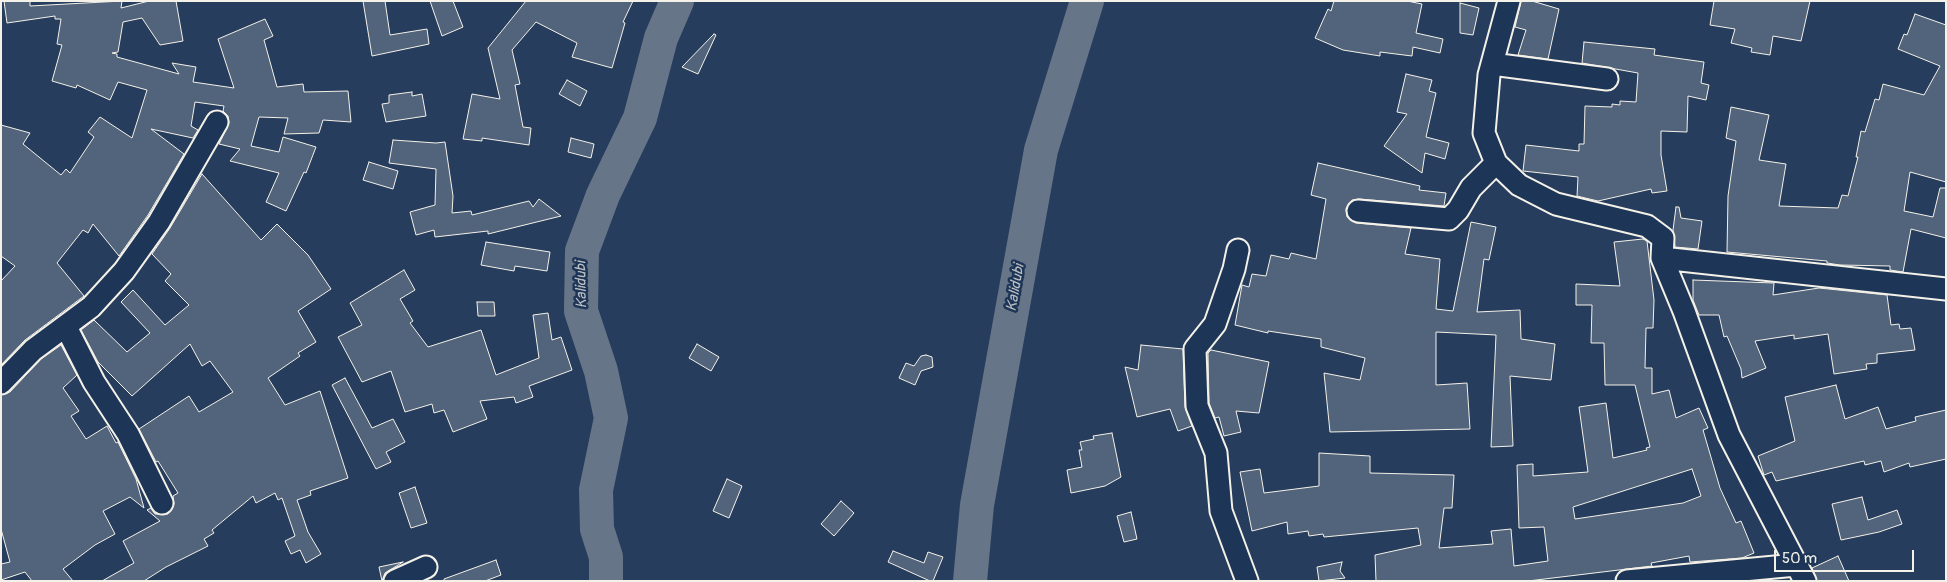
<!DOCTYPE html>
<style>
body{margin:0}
#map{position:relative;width:1947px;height:582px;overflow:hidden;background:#263d5d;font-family:Pangolin,sans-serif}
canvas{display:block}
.frame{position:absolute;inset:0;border:2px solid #f4f1e8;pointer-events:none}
.scale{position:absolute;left:1774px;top:550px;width:140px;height:22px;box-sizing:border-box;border:2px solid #f4f1e8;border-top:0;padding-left:6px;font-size:15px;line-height:18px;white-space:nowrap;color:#f4f1e8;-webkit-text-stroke:4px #1d3557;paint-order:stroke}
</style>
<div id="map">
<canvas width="1947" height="582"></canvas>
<div class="frame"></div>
<div class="scale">50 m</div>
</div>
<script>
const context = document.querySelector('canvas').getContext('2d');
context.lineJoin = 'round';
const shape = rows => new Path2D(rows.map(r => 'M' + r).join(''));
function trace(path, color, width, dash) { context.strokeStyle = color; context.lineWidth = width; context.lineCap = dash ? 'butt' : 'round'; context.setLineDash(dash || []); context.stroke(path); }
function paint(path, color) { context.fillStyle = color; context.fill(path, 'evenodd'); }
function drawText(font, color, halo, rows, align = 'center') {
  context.font = font + ' Pangolin,sans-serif'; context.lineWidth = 5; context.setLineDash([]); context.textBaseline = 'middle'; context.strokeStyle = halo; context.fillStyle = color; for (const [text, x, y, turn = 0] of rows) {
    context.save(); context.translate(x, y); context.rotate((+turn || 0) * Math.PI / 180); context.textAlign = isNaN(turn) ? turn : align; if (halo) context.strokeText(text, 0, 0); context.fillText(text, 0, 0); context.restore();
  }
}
const river = shape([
 [606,581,606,557,597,529,596,490,611,418,601,371,581,311,582,251,603,195,640,118,661,38,677,1],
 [970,581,977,505,1041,150,1087,1]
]);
const building = shape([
 [4,1,30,1,30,6,122,1,121,8,149,1,176,1,183,41,160,45,142,18,123,22,118,52,112,53,117,54,117,57,179,74,172,63,196,67,193,82,234,88,218,39,265,19,273,36,264,40,277,87,303,84,304,92,348,91,351,122,323,120,319,133,284,134,288,118,259,117,251,146,279,152,283,137,316,147,306,173,304,172,286,211,266,202,279,173,230,161,240,149,219,144,229,123,228,116,223,111,224,106,195,102,191,126,198,130,193,138,151,129,184,154,148,215,119,256,93,224,88,233,83,230,57,263,84,296,25,340,1,365,1,281,15,266,1,256,1,125,30,133,23,144,61,175,66,169,70,173,94,137,88,132,100,117,132,138,147,90,118,82,110,100,77,85,76,88,52,81,62,45,57,44,61,19,55,19,55,16,7,23,4,1],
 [363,1,385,1,390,35,427,29,429,44,372,56,363,1],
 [430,1,453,1,463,27,442,36,430,1],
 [526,1,633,1,623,22,625,23,612,68,572,57,577,43,536,22,512,50,520,84,515,85,523,127,531,128,529,145,482,138,482,141,463,139,472,94,500,99,488,48,526,1],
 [1334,1,1407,1,1422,4,1416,33,1443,39,1440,53,1413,47,1412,56,1380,52,1380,56,1343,50,1315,38,1328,9,1331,11,1334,1],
 [1521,1,1532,1,1559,9,1548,59,1518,55,1526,30,1515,27,1521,1],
 [1714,1,1810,1,1801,41,1773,36,1770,55,1751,52,1752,48,1731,43,1735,29,1710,25,1714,1],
 [1460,3,1479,8,1473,35,1460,33,1460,3],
 [1915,14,1946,25,1946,182,1910,172,1904,211,1933,217,1940,188,1946,188,1946,238,1911,229,1903,272,1890,270,1890,266,1840,265,1827,263,1827,261,1727,252,1728,196,1736,141,1726,138,1731,107,1769,115,1759,160,1786,164,1779,206,1838,208,1842,195,1848,196,1858,157,1856,157,1861,131,1865,132,1875,99,1879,100,1883,84,1924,95,1940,66,1898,49,1904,34,1907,35,1915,14],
 [714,34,716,35,698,74,682,67,714,34],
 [1584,42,1655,49,1654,55,1704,62,1701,83,1709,85,1706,100,1688,96,1687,132,1661,131,1661,155,1667,191,1652,193,1651,189,1598,201,1577,196,1578,177,1523,171,1526,145,1579,151,1579,144,1584,144,1585,106,1612,107,1612,104,1620,105,1620,101,1636,102,1638,73,1582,63,1584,42],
 [1406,74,1432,80,1429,91,1436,93,1426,137,1449,143,1445,159,1425,153,1422,173,1384,146,1407,114,1397,112,1406,74],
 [567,80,587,91,580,106,559,94,567,80],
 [412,92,412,96,422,94,426,116,386,122,382,104,389,103,389,95,412,92],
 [571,138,594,144,591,158,568,152,571,138],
 [393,140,436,143,445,142,453,196,452,213,471,211,472,215,529,201,533,207,539,199,561,216,488,234,488,231,435,237,434,230,416,235,410,212,435,205,436,169,389,163,393,140],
 [369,162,398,171,393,189,363,180,369,162],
 [1318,163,1420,186,1419,190,1446,193,1444,206,1359,199,1352,200,1346,209,1347,217,1356,223,1411,228,1405,254,1440,259,1436,309,1453,311,1471,222,1496,227,1489,260,1484,259,1477,312,1520,310,1521,339,1555,344,1551,380,1510,376,1513,446,1491,447,1496,335,1436,332,1436,385,1467,383,1470,429,1330,432,1324,373,1360,380,1365,358,1321,347,1321,339,1268,331,1268,333,1235,325,1242,285,1249,287,1252,274,1266,276,1271,255,1289,259,1291,253,1316,259,1326,199,1311,195,1318,163],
 [202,174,261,240,277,224,308,255,331,289,298,311,316,342,298,353,300,356,268,378,285,405,320,391,348,478,310,491,311,495,297,500,308,532,321,554,306,563,300,550,291,554,285,541,295,536,282,498,278,500,275,493,256,503,253,496,212,530,214,533,204,539,208,546,166,567,144,581,102,581,134,563,123,541,160,521,147,510,151,508,155,514,168,514,174,504,173,496,178,493,158,461,156,462,139,429,189,396,199,412,233,392,210,361,202,366,190,344,132,396,98,362,81,330,94,320,127,352,150,333,121,302,133,290,165,325,189,305,165,281,171,274,152,254,170,228,202,174],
 [1676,207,1679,207,1681,218,1702,221,1698,249,1675,247,1673,230,1676,207],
 [1643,239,1647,241,1654,300,1653,328,1646,328,1645,368,1652,368,1652,394,1669,390,1676,418,1699,408,1708,428,1703,430,1720,488,1736,523,1741,521,1754,553,1742,558,1690,562,1689,556,1651,563,1652,566,1528,581,1376,581,1375,555,1421,545,1418,528,1324,537,1323,534,1309,536,1308,531,1288,534,1287,522,1252,531,1240,472,1260,469,1264,493,1319,486,1319,453,1370,456,1370,473,1454,475,1452,508,1444,508,1439,548,1493,544,1491,531,1511,529,1514,566,1548,561,1544,527,1519,528,1517,465,1533,464,1533,476,1588,472,1579,407,1606,403,1613,458,1647,450,1646,448,1650,447,1635,385,1605,385,1604,343,1591,343,1592,305,1576,305,1576,284,1620,286,1614,242,1643,239],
 [1692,469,1701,496,1683,503,1575,519,1573,507,1692,469],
 [486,242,550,252,547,271,515,266,514,271,481,265,486,242],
 [404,270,415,290,400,299,413,321,410,323,428,347,481,330,496,375,539,358,533,315,548,313,552,340,561,337,572,370,529,386,533,397,516,403,514,397,480,401,487,419,453,432,444,410,434,413,432,404,405,412,391,371,362,382,338,337,362,325,350,303,404,270],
 [1693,280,1774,283,1773,295,1819,288,1887,295,1891,325,1899,324,1900,329,1911,328,1915,350,1877,354,1877,363,1866,364,1867,369,1834,374,1828,334,1794,339,1794,335,1755,341,1766,368,1742,378,1741,369,1727,336,1724,337,1719,315,1699,315,1693,300,1693,280],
 [477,302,494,302,495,316,478,316,477,302],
 [697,344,719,357,711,371,689,358,697,344],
 [61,345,77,375,63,388,79,411,71,416,86,439,107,426,116,443,118,442,136,479,144,508,130,497,103,511,115,534,95,545,63,569,73,581,32,581,25,572,1,580,1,564,10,562,1,529,1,395,10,392,41,359,61,345],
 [1141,345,1183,349,1185,407,1192,426,1178,431,1170,409,1137,417,1125,367,1138,370,1141,345],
 [1211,350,1269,362,1259,413,1236,411,1241,432,1224,436,1219,417,1215,418,1209,403,1208,353,1211,350],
 [926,355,932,357,933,367,921,371,915,385,899,378,906,363,914,366,921,356,926,355],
 [345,378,372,428,393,419,405,442,386,452,391,462,376,469,332,385,345,378],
 [1836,385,1845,419,1878,407,1886,429,1916,421,1915,417,1946,410,1946,459,1910,467,1909,463,1884,472,1881,461,1865,465,1864,461,1776,481,1772,472,1764,475,1758,456,1795,441,1785,397,1836,385],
 [1112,433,1121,477,1105,486,1071,493,1067,470,1082,467,1079,450,1082,450,1080,442,1094,439,1093,436,1112,433],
 [727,479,742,486,729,518,713,511,727,479],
 [415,487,427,523,411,528,399,493,415,487],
 [1862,497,1868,520,1897,510,1902,524,1879,532,1841,540,1832,504,1862,497],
 [841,501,854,513,834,536,821,524,841,501],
 [1131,512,1137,539,1124,542,1117,516,1131,512],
 [893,551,924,563,928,552,943,557,933,581,930,581,888,562,893,551],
 [1838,556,1849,581,1817,581,1812,568,1838,556],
 [496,560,501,575,485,581,444,581,444,579,496,560],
 [403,562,385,573,382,581,379,567,403,562],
 [1342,562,1340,571,1345,578,1319,581,1317,567,1342,562]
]);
const minor = shape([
 [1509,1,1489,75,1484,133,1496,163,1519,185,1556,204,1647,226,1663,238,1662,258,1684,311,1729,435,1805,581],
 [1492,64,1607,79],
 [1358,211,1449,219,1458,210,1471,188,1496,163],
 [1238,250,1234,269,1215,324,1195,349,1197,406,1216,453,1221,511,1247,581],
 [1662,258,1946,289],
 [66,327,94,382,128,434,162,503],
 [1,383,33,350,91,307,124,271,159,222,217,122],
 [395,581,426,567],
 [1627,581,1796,565]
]);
const waterNames = [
 ["Kalidubi",582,285,-91],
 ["Kalidubi",1016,288,-80]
];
trace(river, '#677588', 34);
paint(building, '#52647b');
trace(building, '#f4f1e8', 1);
trace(minor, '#f4f1e8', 25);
trace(minor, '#1d3557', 21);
drawText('italic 15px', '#bcbfc2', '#1d3557', waterNames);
</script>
